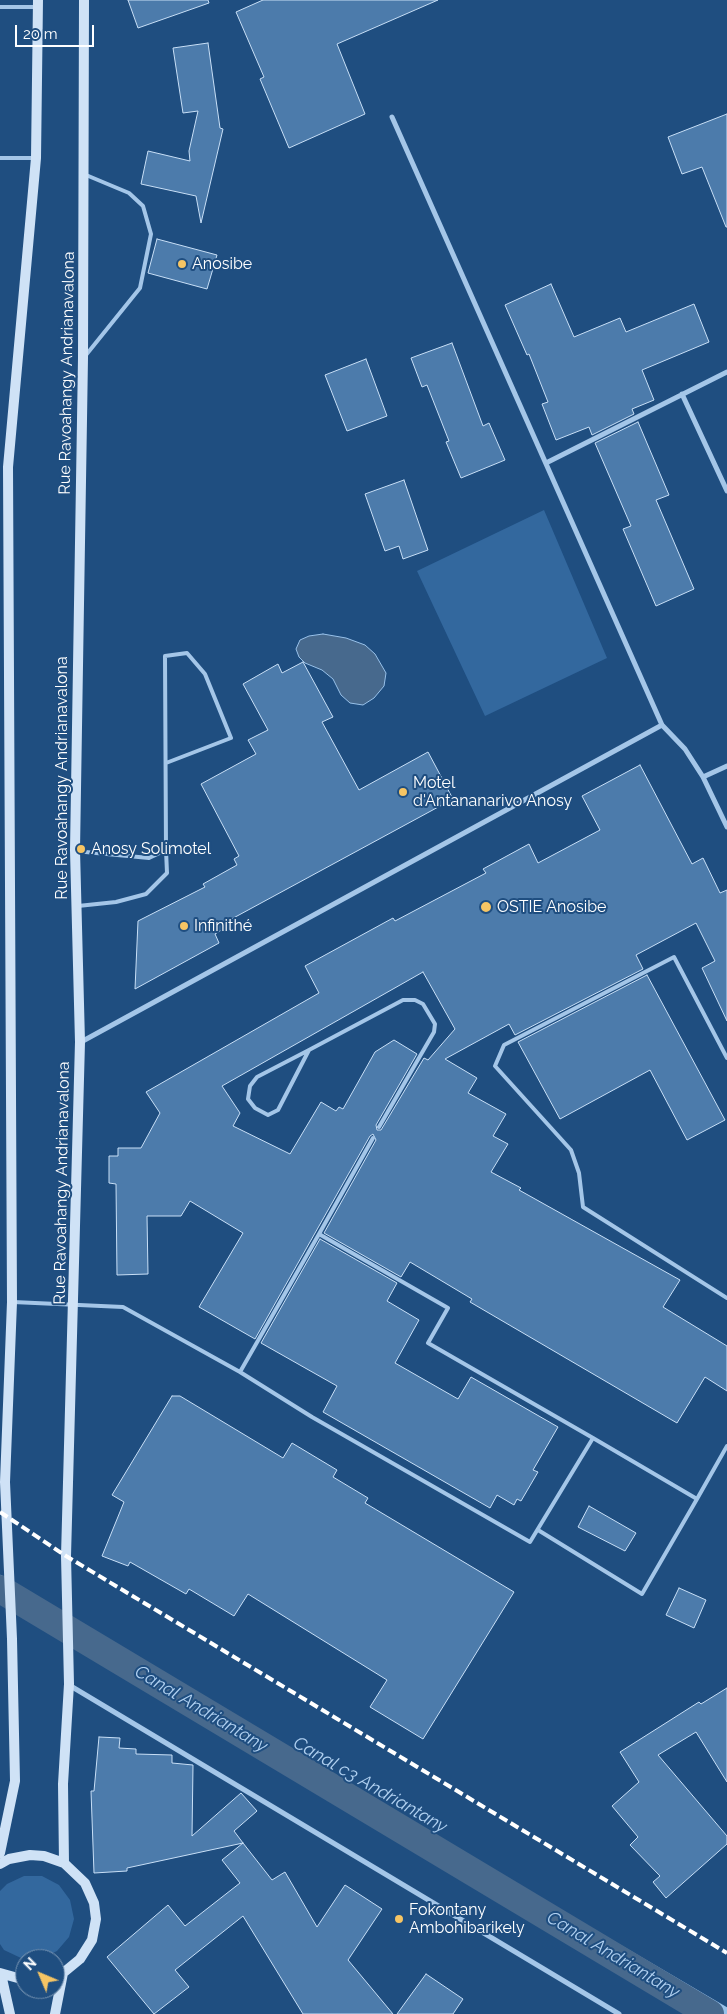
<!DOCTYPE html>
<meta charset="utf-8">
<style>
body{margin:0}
#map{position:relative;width:727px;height:2014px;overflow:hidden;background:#1f4e80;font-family:Raleway,sans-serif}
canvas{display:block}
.north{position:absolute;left:15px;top:1949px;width:50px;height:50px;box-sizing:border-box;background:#1f4e80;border:1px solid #7995b3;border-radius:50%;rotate:315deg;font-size:14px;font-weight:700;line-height:20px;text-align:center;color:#fff}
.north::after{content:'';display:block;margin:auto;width:18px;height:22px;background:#f6c564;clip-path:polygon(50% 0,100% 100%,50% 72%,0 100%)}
.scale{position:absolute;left:15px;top:25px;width:79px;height:22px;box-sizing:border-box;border:2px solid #fff;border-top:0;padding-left:6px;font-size:15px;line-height:18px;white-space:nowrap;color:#fff;-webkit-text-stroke:4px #1f4e80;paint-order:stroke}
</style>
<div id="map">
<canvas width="727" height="2014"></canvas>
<div class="north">N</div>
<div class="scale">20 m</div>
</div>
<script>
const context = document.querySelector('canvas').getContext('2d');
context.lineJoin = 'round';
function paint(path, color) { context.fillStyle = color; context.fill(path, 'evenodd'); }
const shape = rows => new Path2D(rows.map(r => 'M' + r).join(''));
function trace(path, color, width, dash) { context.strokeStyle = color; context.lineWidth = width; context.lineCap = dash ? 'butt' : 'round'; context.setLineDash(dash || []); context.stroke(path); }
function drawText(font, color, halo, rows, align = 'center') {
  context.font = font + ' Raleway,sans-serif'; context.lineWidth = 4; context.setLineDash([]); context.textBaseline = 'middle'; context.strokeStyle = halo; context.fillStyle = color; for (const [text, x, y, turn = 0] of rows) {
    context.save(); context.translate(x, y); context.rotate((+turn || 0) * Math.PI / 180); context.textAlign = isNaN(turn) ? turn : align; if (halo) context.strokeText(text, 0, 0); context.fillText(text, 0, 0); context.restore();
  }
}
const green = shape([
 [544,510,607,658,485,716,417,571],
 [24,1876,42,1876,59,1885,70,1900,74,1919,69,1937,57,1951,40,1959,21,1958,4,1950,0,1944,0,1891,7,1884]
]);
const water = shape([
 [323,634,346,638,365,645,375,654,386,673,384,686,374,698,363,705,350,703,341,695,333,679,322,670,305,663,299,657,296,649,300,640,309,636,323,634]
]);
const stream = shape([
 [0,1579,234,1723,727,2012]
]);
const canal = shape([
 [0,1589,710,2014]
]);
const building = shape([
 [128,0,208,0,209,3,138,28,128,0],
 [263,0,438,0,337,44,365,114,289,148,260,79,264,77,236,12,263,0],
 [208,43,220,128,223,129,201,223,196,196,141,184,148,151,190,161,189,151,198,111,183,113,173,48,208,43],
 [727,114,727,227,726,227,702,167,682,174,668,137,727,114],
 [157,239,217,255,207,289,148,273,157,239],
 [551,284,574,337,620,318,626,332,694,304,709,342,642,370,654,400,632,409,634,414,592,435,589,427,556,440,542,404,548,402,529,354,527,355,505,305,551,284],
 [452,343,483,426,489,423,505,460,461,478,446,442,449,441,427,385,422,387,411,358,452,343],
 [366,359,387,416,347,431,325,375,366,359],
 [638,422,669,495,656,500,694,589,656,606,623,529,631,526,595,443,638,422],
 [404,480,428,550,403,559,399,546,385,551,365,494,404,480],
 [303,662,333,717,322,722,359,790,428,752,453,799,226,922,228,926,215,934,219,943,135,989,138,921,205,887,203,884,237,865,234,859,239,856,201,784,256,754,248,740,268,730,243,684,278,664,282,673,303,662],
 [640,765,692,864,703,858,720,893,727,890,727,1021,702,968,715,961,696,923,636,955,643,969,515,1035,509,1024,445,1059,477,1078,468,1093,506,1114,493,1136,508,1144,491,1172,521,1188,519,1190,680,1280,663,1307,727,1346,727,1391,705,1377,677,1423,470,1302,472,1299,410,1262,401,1277,324,1233,376,1140,373,1134,370,1136,255,1339,199,1307,243,1233,190,1201,181,1216,147,1216,148,1274,117,1275,116,1184,109,1183,109,1156,118,1156,118,1148,141,1148,160,1113,146,1092,319,993,305,966,393,918,395,921,486,873,483,869,529,844,538,863,600,830,582,796,640,765],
 [423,972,455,1029,428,1060,424,1058,381,1130,377,1130,376,1125,417,1054,394,1040,375,1052,343,1109,339,1107,336,1111,321,1102,290,1154,233,1126,240,1113,222,1086,423,972],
 [647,975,725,1120,687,1140,650,1070,560,1119,518,1042,647,975],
 [320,1239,397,1283,387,1301,419,1320,395,1363,458,1399,471,1377,558,1427,533,1470,538,1472,521,1501,517,1499,514,1505,497,1495,490,1508,323,1412,337,1386,261,1343,320,1239],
 [172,1396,180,1396,283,1458,292,1443,337,1470,333,1477,368,1498,365,1503,514,1592,423,1739,370,1707,387,1680,248,1594,234,1616,189,1589,186,1594,130,1562,128,1566,102,1556,124,1502,112,1495,172,1396],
 [589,1506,636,1533,625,1551,578,1527,589,1506],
 [679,1588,706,1600,694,1628,666,1615,679,1588],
 [727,1688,727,1782,696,1732,658,1755,727,1836,727,1844,666,1898,653,1882,660,1876,630,1845,638,1837,612,1806,639,1782,620,1752,699,1702,701,1704,727,1688],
 [99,1737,120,1738,119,1748,136,1749,136,1754,172,1755,172,1763,193,1765,192,1836,241,1793,257,1811,234,1831,243,1843,127,1868,127,1871,94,1873,91,1791,94,1791,99,1737],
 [243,1843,272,1880,285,1872,317,1927,345,1885,382,1909,348,1960,393,2014,303,2014,243,1916,175,1970,189,1987,154,2014,107,1957,168,1905,185,1926,240,1883,222,1860,243,1843],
 [426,1974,463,1999,453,2014,397,2014,426,1974]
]);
const service = shape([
 [0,7,38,7],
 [0,158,35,158],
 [86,355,140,288,151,234,143,206,129,193,86,175],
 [75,851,149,858,166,850],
 [78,906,116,902,146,894,167,873,166,850,165,656,187,653,205,674,231,738,166,763],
 [309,1050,278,1110,268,1115,255,1108,248,1099,250,1086,257,1077,309,1050,403,1000,415,1000,423,1004,435,1024,434,1032,379,1127],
 [727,1058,674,957,504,1045,495,1066,571,1150,579,1173,583,1207,727,1298],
 [319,1234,373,1138],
 [13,1302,123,1307,240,1372,312,1417,530,1542,593,1438,697,1499,727,1446],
 [240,1372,319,1234,448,1308,428,1343,593,1438],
 [538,1530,642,1594,697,1499]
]);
const minor = shape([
 [392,117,662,725,685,749,703,777,727,827],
 [682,394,727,491],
 [546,463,727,372],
 [703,777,727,766],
 [81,1042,662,725],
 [69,1685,619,2014]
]);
const secondary = shape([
 [0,1853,15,1781,12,1639,5,1482,12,1302,8,467,36,158,38,0],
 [64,1863,63,1784,69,1684,66,1556,80,1042,75,850,83,358,84,0],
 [0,1864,9,1859,30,1855,44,1856,64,1863,85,1883,94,1903,96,1919,92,1940,80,1959,63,1973,55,1976],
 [0,1973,25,1980],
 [1,1974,10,2014],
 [55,2014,63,1973]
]);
const rail = shape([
 [0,1512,66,1556,727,1953]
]);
const markers = [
 [182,264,5,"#f6c564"],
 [403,792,5,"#f6c564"],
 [81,849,5,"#f6c564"],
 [486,907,6,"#f6c564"],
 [184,926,5,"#f6c564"],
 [399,1919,5,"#f6c564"]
];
const poiNames = [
 ["Anosibe",192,264],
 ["Motel",413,783],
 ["d'Antananarivo Anosy",413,801],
 ["Anosy Solimotel",91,849],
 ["OSTIE Anosibe",497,907],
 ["Infinithé",194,926],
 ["Fokontany",409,1910],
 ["Ambohibarikely",409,1928]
];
const streetNames = [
 ["Rue Ravoahangy Andrianavalona",67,373,-89],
 ["Rue Ravoahangy Andrianavalona",62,778,-90],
 ["Rue Ravoahangy Andrianavalona",62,1183,-89]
];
const waterNames = [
 ["Canal Andriantany",201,1709,31],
 ["Canal c3 Andriantany",370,1785,30],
 ["Canal Andriantany",613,1955,31]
];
paint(green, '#33689e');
paint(water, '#47698d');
trace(water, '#98c1e9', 1);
trace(stream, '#98c1e9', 8);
trace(canal, '#47698d', 28);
paint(building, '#4c7bab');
trace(building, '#c8dff6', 1);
trace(service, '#a4c6e8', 4);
trace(minor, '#a4c6e8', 5);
trace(secondary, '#cfe2f6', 10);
trace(rail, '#fff', 4, [9, 4]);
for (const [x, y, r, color] of markers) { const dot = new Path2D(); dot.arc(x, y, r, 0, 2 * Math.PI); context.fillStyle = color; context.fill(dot); trace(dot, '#1f4e80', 2); }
drawText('16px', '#fff', '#1f4e80', poiNames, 'left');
drawText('16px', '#fff', '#1f4e80', streetNames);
drawText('italic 18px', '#b0d0f0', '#1f4e80', waterNames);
</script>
